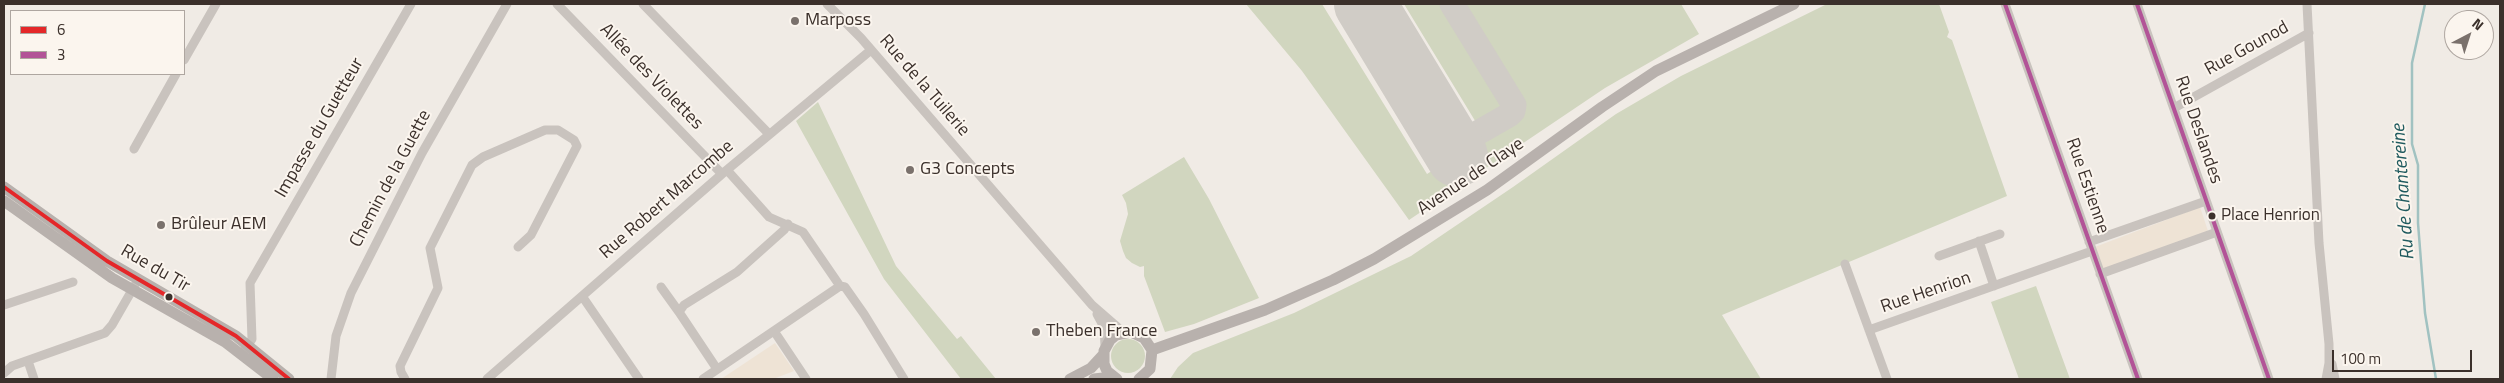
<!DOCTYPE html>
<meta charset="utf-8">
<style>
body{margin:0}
#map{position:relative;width:2504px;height:383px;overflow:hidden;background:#f0ebe5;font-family:"Titillium Web",sans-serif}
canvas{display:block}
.frame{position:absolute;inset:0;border:5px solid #3b302b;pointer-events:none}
.legend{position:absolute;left:10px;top:10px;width:175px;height:65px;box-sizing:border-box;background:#fbf5ee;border:1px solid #aea6a0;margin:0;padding:6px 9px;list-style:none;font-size:15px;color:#3b302b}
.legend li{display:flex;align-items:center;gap:10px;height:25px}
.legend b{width:25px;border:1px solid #aea6a0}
.north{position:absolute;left:2444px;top:10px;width:50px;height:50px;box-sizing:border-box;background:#fbf5ee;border:1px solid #aea6a0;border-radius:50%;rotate:40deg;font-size:14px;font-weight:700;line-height:20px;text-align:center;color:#3b302b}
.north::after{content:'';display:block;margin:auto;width:18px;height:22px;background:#7a716c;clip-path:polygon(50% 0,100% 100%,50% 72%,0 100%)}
.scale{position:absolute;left:2332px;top:350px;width:140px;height:22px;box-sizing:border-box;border:2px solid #3b302b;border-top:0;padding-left:6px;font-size:15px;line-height:18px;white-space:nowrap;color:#3b302b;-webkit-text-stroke:4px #fbf5ee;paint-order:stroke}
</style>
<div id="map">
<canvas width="2504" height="383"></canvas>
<div class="frame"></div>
<ul class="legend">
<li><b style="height:6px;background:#e42729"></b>6</li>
<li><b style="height:6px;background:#b25397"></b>3</li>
</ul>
<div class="north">N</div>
<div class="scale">100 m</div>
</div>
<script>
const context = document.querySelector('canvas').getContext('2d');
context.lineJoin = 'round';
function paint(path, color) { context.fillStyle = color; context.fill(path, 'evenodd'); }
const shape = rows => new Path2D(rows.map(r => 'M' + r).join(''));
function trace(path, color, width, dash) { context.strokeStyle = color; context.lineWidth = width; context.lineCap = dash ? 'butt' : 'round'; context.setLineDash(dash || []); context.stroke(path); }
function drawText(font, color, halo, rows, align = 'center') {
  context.font = font + ' "Titillium Web",sans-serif'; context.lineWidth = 4; context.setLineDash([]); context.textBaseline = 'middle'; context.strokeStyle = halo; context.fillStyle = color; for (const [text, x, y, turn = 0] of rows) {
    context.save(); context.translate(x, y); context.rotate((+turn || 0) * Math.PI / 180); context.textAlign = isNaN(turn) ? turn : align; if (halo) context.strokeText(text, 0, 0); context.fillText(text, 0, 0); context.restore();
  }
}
const green = shape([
 [1246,4,1322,4,1427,174,1521,114,1520,97,1462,4,1681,4,1699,34,1605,88,1409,220,1302,71],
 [1404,4,1444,4,1506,105,1477,124],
 [1827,4,1939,4,1949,32,1947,37,1952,40,2007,196,1722,315,1761,379,1170,379,1178,367,1193,353,1294,313,1411,256,1513,187,1616,114,1681,76],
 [818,102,896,266,957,339,961,336,996,379,961,379,884,279,796,121],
 [1184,157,1209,199,1259,298,1194,324,1165,332,1144,276,1144,266,1140,267,1132,263,1126,258,1123,251,1120,241,1128,214,1126,203,1122,195],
 [2036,286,2070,379,2019,379,1991,302],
 '1111 356a17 17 0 1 1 34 0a17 17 0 1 1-34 0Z'
]);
const plaza = shape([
 [2200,207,2208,231,2103,270,2095,247],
 [775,343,794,371,773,379,721,379]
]);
const stream = shape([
 [2425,4,2412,63,2412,144,2418,165,2418,223,2425,313,2436,379]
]);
const taxiway = shape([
 [1451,148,1509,115,1513,111,1514,105,1452,4]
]);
const runway = shape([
 [1365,4,1457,156]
]);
const minor = shape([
 [557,4,722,174],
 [643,4,769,134],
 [827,4,861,38,1092,305,1123,332],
 [2005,4,2138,379],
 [2137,4,2269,379],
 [2307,4,2319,243,2329,344,2329,363,2326,379],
 [184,60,216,4],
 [2174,108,2309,33],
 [134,149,176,74],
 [727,170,769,217,803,232,840,286,845,287,864,314,904,379],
 [1979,241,1994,286],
 [2089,242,2206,201],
 [1939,256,2000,234],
 [1845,264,1887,379],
 [2100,274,2217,232],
 [661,287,679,312],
 [582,296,639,379],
 [4,305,73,282],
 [1097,314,1104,327,1105,346],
 [1869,330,2092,251],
 [774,331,806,379],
 [244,351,252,339,250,283,411,4],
 [28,361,34,379],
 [2332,364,2335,379],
 [717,369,679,312,684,305,737,272,784,230,788,224],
 [4,373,12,366,105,333,112,325,135,285],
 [331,379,336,336,351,293,422,153,507,4],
 [405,379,401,372,400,366,438,288,430,248,472,165,483,157,545,130,558,130,574,140,577,146,531,235,518,247],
 [487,379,722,174,871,50],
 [703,379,840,286]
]);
const major = shape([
 [4,187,107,261,236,336,289,379],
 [4,201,112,278,225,342,273,379],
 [1152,350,1265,310,1333,280,1374,259,1487,190,1602,107,1656,71,1794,4],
 [1070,379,1091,368,1103,355],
 [1094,379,1112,377],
 [1117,379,1107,371,1104,364,1104,351,1110,340,1116,335,1131,332,1144,338,1152,350,1150,369,1139,379]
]);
const bus1 = shape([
 [4,187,107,261,236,336,289,379]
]);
const bus2 = shape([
 [2005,4,2138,379],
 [2137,4,2269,379]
]);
const markers = [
 [795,21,5,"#7a716c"],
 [910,170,5,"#7a716c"],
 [2212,216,4.5,"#3b302b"],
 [161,225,5,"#7a716c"],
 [169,297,4.5,"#3b302b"],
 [1036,332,5,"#7a716c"]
];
const busNames = [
 ["Place Henrion",2221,216]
];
const poiNames = [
 ["Marposs",805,21],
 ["G3 Concepts",920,170],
 ["Brûleur AEM",171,225],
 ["Theben France",1046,332]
];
const streetNames = [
 ["Rue Gounod",2247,49,-29],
 ["Allée des Violettes",651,77,46],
 ["Rue de la Tuilerie",924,86,49],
 ["Impasse du Guetteur",320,128,-60],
 ["Rue Deslandes",2198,130,71],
 ["Avenue de Claye",1471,177,-34],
 ["Chemin de la Guette",391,179,-62],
 ["Rue Estienne",2087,186,71],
 ["Rue Robert Marcombe",667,200,-41],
 ["Rue du Tir",155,269,30],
 ["Rue Henrion",1926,293,-19]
];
const waterNames = [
 ["Ru de Chantereine",2404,192,-94]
];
paint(green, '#d1d6bf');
paint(plaza, '#eee3d5');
trace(stream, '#a1c2c1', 2.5);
trace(taxiway, '#d0ccc6', 25);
trace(runway, '#d0ccc6', 62);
trace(minor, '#c9c3be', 9);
trace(major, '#b8b1ad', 11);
trace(bus1, '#e42729', 4);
trace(bus2, '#b25397', 4);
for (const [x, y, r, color] of markers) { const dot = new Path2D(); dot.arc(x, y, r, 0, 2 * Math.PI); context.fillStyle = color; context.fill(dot); trace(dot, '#fbf5ee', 2); }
drawText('17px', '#3b302b', '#fbf5ee', busNames, 'left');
drawText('18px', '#3b302b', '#fbf5ee', poiNames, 'left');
drawText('18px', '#3b302b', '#fbf5ee', streetNames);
drawText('italic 19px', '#1f5a5e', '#fbf5ee', waterNames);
</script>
